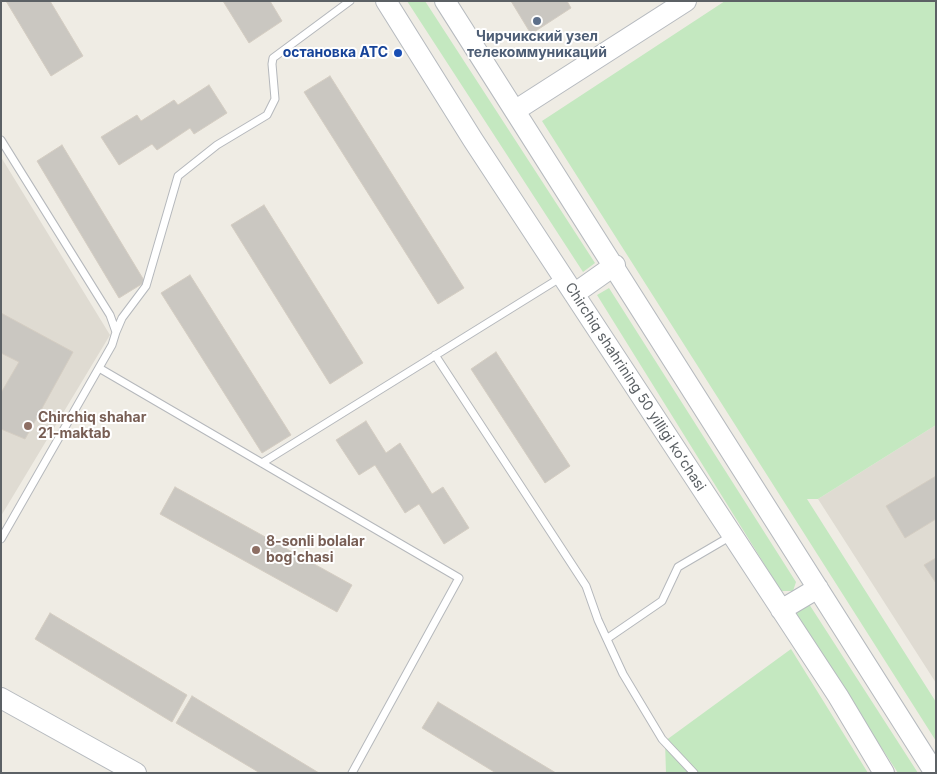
<!DOCTYPE html>
<meta charset="utf-8">
<style>
body{margin:0}
#map{position:relative;width:937px;height:774px;overflow:hidden;background:#efece4;font-family:Inter,sans-serif}
canvas{display:block}
.frame{position:absolute;inset:0;border:2px solid #5c6165;pointer-events:none}
</style>
<div id="map">
<canvas width="937" height="774"></canvas>
<div class="frame"></div>
</div>
<script>
const context = document.querySelector('canvas').getContext('2d');
context.lineJoin = 'round';
function paint(path, color) { context.fillStyle = color; context.fill(path, 'evenodd'); }
const shape = rows => new Path2D(rows.map(r => 'M' + r).join(''));
function trace(path, color, width, dash) { context.strokeStyle = color; context.lineWidth = width; context.lineCap = dash ? 'butt' : 'round'; context.setLineDash(dash || []); context.stroke(path); }
function drawText(font, color, halo, rows, align = 'center') {
  context.font = font + ' Inter,sans-serif'; context.lineWidth = 4; context.setLineDash([]); context.textBaseline = 'middle'; context.strokeStyle = halo; context.fillStyle = color; for (const [text, x, y, turn = 0] of rows) {
    context.save(); context.translate(x, y); context.rotate((+turn || 0) * Math.PI / 180); context.textAlign = isNaN(turn) ? turn : align; if (halo) context.strokeText(text, 0, 0); context.fillText(text, 0, 0); context.restore();
  }
}
const education = shape([
 [1,157,110,335,1,516],
 [936,425,936,683,818,499]
]);
const green = shape([
 [407,1,425,1,595,263,583,272],
 [725,1,936,1,936,425,818,499,807,499,936,702,936,741,542,121],
 [609,288,796,582,793,591,781,591,597,295],
 [809,604,918,773,898,773,794,614],
 [791,649,868,773,666,773,665,741]
]);
const building = shape([
 [6,1,50,1,83,56,51,76,6,1],
 [223,1,270,1,282,21,249,43,223,1],
 [511,1,567,1,571,8,531,34,511,1],
 [330,76,464,288,438,304,304,92,330,76],
 [209,85,227,113,194,134,190,128,157,150,152,144,119,165,101,137,137,115,141,121,174,100,178,105,209,85],
 [62,145,145,282,119,298,37,161,62,145],
 [264,205,363,363,330,384,231,225,264,205],
 [190,275,291,435,262,453,161,293,190,275],
 [1,313,73,352,25,439,1,429,1,393,19,362,1,353,1,313],
 [496,352,570,466,545,483,471,369,496,352],
 [366,421,386,453,400,443,432,494,443,487,469,528,444,544,419,504,405,513,375,465,359,475,336,440,366,421],
 [936,476,936,519,905,538,886,506,936,476],
 [175,487,352,585,337,612,160,514,175,487],
 [936,558,936,583,924,565,936,558],
 [50,613,187,695,172,722,35,639,50,613],
 [192,696,319,773,260,773,176,723,192,696],
 [438,702,556,773,496,773,422,728,438,702]
]);
const lane = shape([
 [1,140,110,315,116,332,112,345,1,539],
 [116,332,122,318,146,286,178,176,217,145,267,115,275,99,272,64,273,58,350,1],
 [435,355,586,586,598,620,623,674,662,739,694,773],
 [99,368,459,578,352,773],
 [262,463,560,278],
 [608,638,662,601,678,567,731,536]
]);
const secondary = shape([
 [386,1,473,140,838,696,884,773],
 [445,1,935,773],
 [516,110,686,1],
 [574,294,615,265],
 [781,610,818,588],
 [1,698,136,773]
]);
const markers = [
 [537,21,5,"#5c6f8a"],
 [398,53,5,"#1a4fb4"],
 [28,426,5,"#8d6e63"],
 [256,550,5,"#8d6e63"]
];
const serviceNames = [
 ["Чирчикский узел",537,37],
 ["телекоммуникаций",537,53]
];
const transitNames = [
 ["остановка АТС",388,53]
];
const streetNames = [
 ["Chirchiq shahrining 50 yilligi koʻchasi",635,387,57]
];
const educationNames = [
 ["Chirchiq shahar",38,418],
 ["21-maktab",38,434],
 ["8-sonli bolalar",266,542],
 ["bog'chasi",266,558]
];
paint(education, '#dfdbd2');
paint(green, '#c4e8c0');
paint(building, '#cac7c1');
trace(building, '#d4cdc2', 1);
trace(lane, '#b5b8bc', 9);
trace(secondary, '#b6babf', 22);
trace(lane, '#fff', 7);
trace(secondary, '#fff', 20);
for (const [x, y, r, color] of markers) { const dot = new Path2D(); dot.arc(x, y, r, 0, 2 * Math.PI); context.fillStyle = color; context.fill(dot); trace(dot, '#fff', 2); }
drawText('bold 14px', '#4e5e75', '#fff', serviceNames);
drawText('bold 14px', '#164399', '#fff', transitNames, 'right');
drawText('14px', '#5c6165', '#fff', streetNames);
drawText('bold 14px', '#785e54', '#fff', educationNames, 'left');
</script>
